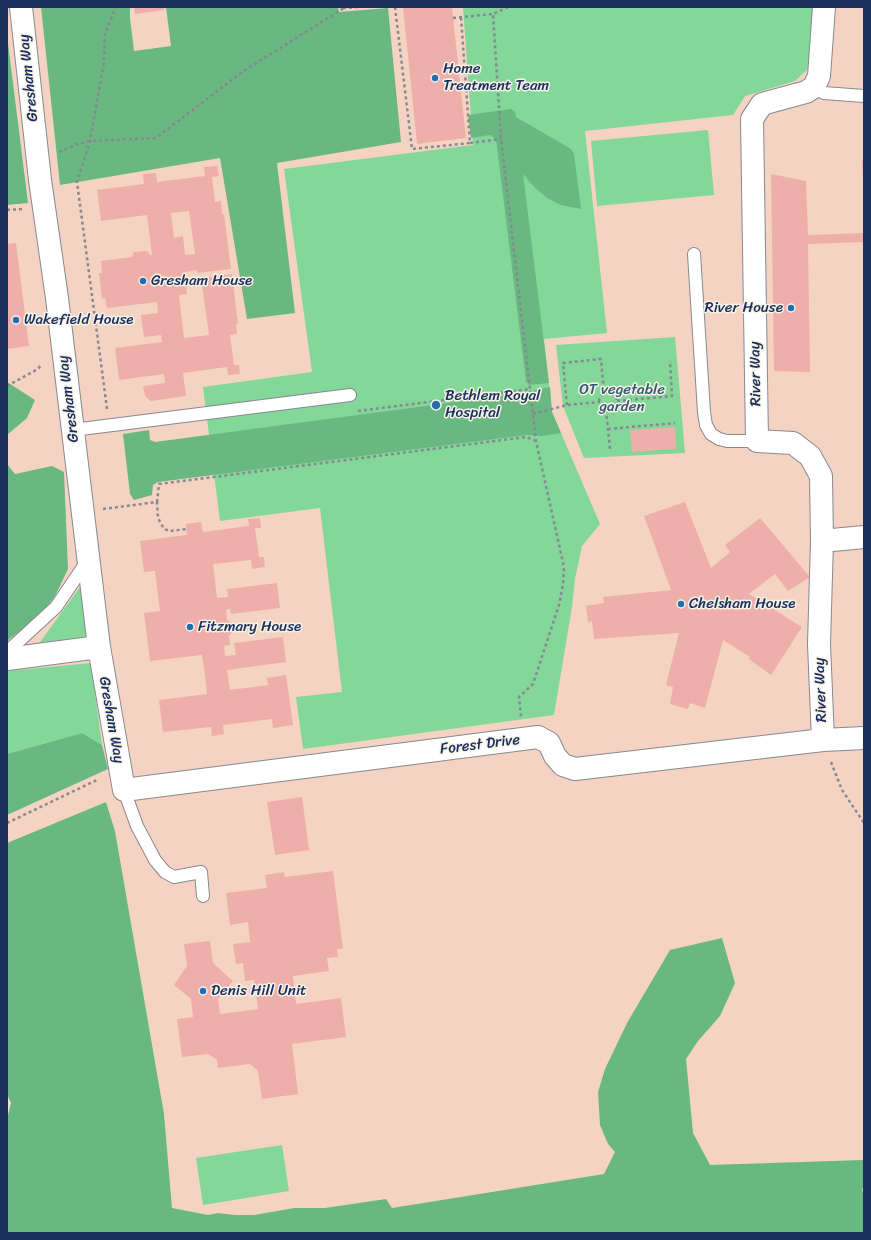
<!DOCTYPE html>
<style>
body{margin:0}
#map{position:relative;width:871px;height:1240px;overflow:hidden;background:#f0e3c7;font-family:Sriracha,sans-serif}
canvas{display:block}
.frame{position:absolute;inset:0;border:8px solid #1b2f5e;pointer-events:none}
</style>
<div id="map">
<canvas width="871" height="1240"></canvas>
<div class="frame"></div>
</div>
<script>
const context = document.querySelector('canvas').getContext('2d');
context.lineJoin = 'round';
function paint(path, color) { context.fillStyle = color; context.fill(path, 'evenodd'); }
const shape = rows => new Path2D(rows.map(r => 'M' + r).join(''));
function trace(path, color, width, dash) { context.strokeStyle = color; context.lineWidth = width; context.lineCap = dash ? 'butt' : 'round'; context.setLineDash(dash || []); context.stroke(path); }
function drawText(font, color, halo, rows, align = 'center') {
  context.font = font + ' Sriracha,sans-serif'; context.lineWidth = 3; context.setLineDash([]); context.textBaseline = 'middle'; context.strokeStyle = halo; context.fillStyle = color; for (const [text, x, y, turn = 0] of rows) {
    context.save(); context.translate(x, y); context.rotate((+turn || 0) * Math.PI / 180); context.textAlign = isNaN(turn) ? turn : align; if (halo) context.strokeText(text, 0, 0); context.fillText(text, 0, 0); context.restore();
  }
}
const built = shape([
 [7,7,864,7,864,1169,863,1161,604,1174,392,1208,294,1208,254,1215,235,1215,218,1213,208,1215,172,1208,164,1114,115,831,106,802,7,843]
]);
const green = shape([
 [463,7,815,7,812,65,795,81,745,96,733,115,585,131,607,333,544,339,552,412,600,524,582,546,575,579,572,607,554,715,303,749,296,697,342,692,320,508,220,521,203,387,312,372,284,169,473,145],
 [708,130,714,195,597,206,591,141],
 [675,337,685,453,584,458,563,406,556,345],
 [83,583,89,639,38,645],
 [91,663,102,745,82,733,7,754,7,671],
 [282,1145,289,1191,203,1205,196,1158]
]);
const forest = shape([
 [41,7,130,7,130,18,134,51,171,46,166,7,338,7,339,12,388,8,401,142,277,163,295,313,247,319,220,158,60,185],
 [7,35,28,203,7,205],
 [511,109,515,112,516,117,571,149,574,154,581,209,561,205,547,198,535,188,523,174,549,383,529,385,526,381,496,139,490,135,471,138,468,115],
 [7,382,35,400,27,418,7,435],
 [550,387,552,412,561,433,542,436,526,435,158,482,153,485,152,495,134,500,130,494,123,434,149,430,150,440,155,442,516,394],
 [7,464,15,474,52,466,64,472,68,569,55,596,39,616,7,641],
 [82,733,102,745,108,769,7,815,7,754],
 [106,802,115,831,164,1114,172,1208,208,1215,218,1213,235,1215,254,1215,294,1208,325,1208,386,1199,392,1208,604,1174,615,1152,608,1144,600,1125,598,1092,605,1069,627,1023,670,950,722,938,735,983,720,1016,698,1041,686,1059,693,1133,710,1165,863,1160,864,1169,864,1183,862,1191,864,1192,864,1233,7,1233,7,1119,11,1103,7,1094,7,843]
]);
const building = shape([
 [134,7,164,7,164,10,135,14],
 [403,7,452,7,466,138,417,144],
 [862,160,864,160,864,176,863,176],
 [217,166,219,176,212,177,215,202,221,201,222,214,224,214,231,269,197,273,197,270,185,272,187,294,179,295,184,338,209,335,201,278,232,274,238,324,236,324,237,334,230,335,234,365,239,365,240,374,228,375,227,367,183,373,186,396,151,401,145,396,143,386,165,383,164,374,119,380,115,348,162,342,161,335,144,337,141,315,158,313,157,302,107,308,105,298,102,299,99,273,102,273,101,261,132,257,134,252,147,251,150,255,152,255,147,215,101,221,97,190,144,184,143,174,156,173,157,182,205,176,204,167],
 [189,211,195,254,185,255,183,236,174,238,171,213],
 [771,174,806,181,808,235,864,233,864,242,808,244,810,372,774,371],
 [16,243,29,346,7,349,7,244],
 [675,427,676,449,632,452,630,430],
 [685,502,711,568,730,552,725,545,760,518,810,577,788,591,775,574,749,594,802,627,771,675,749,659,750,657,723,640,705,708,690,703,688,709,670,704,673,687,666,685,679,633,594,639,592,621,588,622,586,606,604,603,603,597,671,590,644,516],
 [260,518,261,528,255,528,259,557,264,557,265,567,252,569,251,560,213,564,217,598,228,597,227,589,277,583,280,608,231,614,230,609,226,610,227,620,232,623,233,631,229,636,230,645,224,646,225,656,236,655,234,643,283,637,286,662,227,670,230,690,268,685,267,678,286,675,293,725,273,728,272,719,223,725,224,734,212,736,211,727,163,732,159,700,207,694,205,675,202,655,150,661,144,613,160,611,155,571,144,572,140,541,187,535,186,524,201,522,203,532,249,526,248,519],
 [302,797,309,850,275,855,267,802],
 [333,871,343,949,337,949,338,957,327,958,329,971,293,976,296,1004,341,998,346,1037,292,1044,298,1094,262,1099,258,1071,250,1064,218,1068,217,1060,208,1054,182,1057,177,1019,193,1017,191,999,174,985,187,966,184,944,210,941,213,963,233,981,218,999,220,1014,258,1009,254,980,245,981,243,963,236,964,233,944,250,942,248,922,230,925,226,893,267,888,265,875,284,872,285,877]
]);
const path = shape([
 [344,7,344,8,358,7],
 [395,7,412,149,470,143,461,17],
 [508,7,493,14,501,139,536,441,564,567,563,584,559,605,533,684,519,697,521,717],
 [453,18,493,14],
 [470,143,501,139],
 [59,152,77,144,90,141,156,138,242,72,344,8],
 [7,210,22,209],
 [7,386,38,369,42,364],
 '599 401a9 9 0 1 1 18 0a9 9 0 1 1-18 0Z',
 [617,401,672,396,670,361],
 [567,405,563,363,601,359,604,393],
 [107,409,77,182,90,141,104,62,105,33,116,7],
 [606,410,610,449],
 [358,411,530,389],
 [533,414,567,405,599,402],
 [608,429,675,423],
 [157,502,159,484,526,437,536,441],
 [103,509,157,502,158,518,164,529,170,531,187,529],
 [831,762,842,790,864,823],
 [7,823,99,779]
]);
const lane = shape([
 [814,87,824,93,864,96],
 [694,254,704,412,706,425,711,434,719,439,727,441,757,441],
 [73,430,350,395],
 [7,652,56,607,88,560],
 [124,790,137,826,155,860,165,872,174,877,201,872,203,896]
]);
const street = shape([
 [21,7,40,180,57,298,99,647,124,790,538,737,549,743,555,756,563,765,575,769,823,740,864,738],
 [822,541,864,537],
 [7,659,99,647],
 [823,740,819,644,822,541,821,476,810,456,793,443,757,441,752,119,762,104,806,92,814,87,819,76,824,7]
]);
const markers = [
 [435,78,4,"#1f6fb2"],
 [143,281,4,"#1f6fb2"],
 [791,308,4,"#1f6fb2"],
 [16,320,4,"#1f6fb2"],
 [436,405,5,"#1f6fb2"],
 [681,604,4,"#1f6fb2"],
 [190,627,4,"#1f6fb2"],
 [203,991,4,"#1f6fb2"]
];
const poiNames = [
 ["Home",443,69],
 ["Treatment Team",443,86],
 ["Gresham House",151,281],
 ["River House",783,308,"right"],
 ["Wakefield House",24,320],
 ["Bethlem Royal",445,396],
 ["Hospital",445,413],
 ["Chelsham House",689,604],
 ["Fitzmary House",198,627],
 ["Denis Hill Unit",211,991]
];
const streetNames = [
 ["Gresham Way",29,78,-96],
 ["River Way",756,374,-91],
 ["Gresham Way",69,399,-97],
 ["River Way",821,690,-92],
 ["Gresham Way",111,720,80],
 ["Forest Drive",480,745,-7]
];
const parkNames = [
 ["OT vegetable",622,390],
 ["garden",622,407]
];
paint(built, '#f5d3c2');
paint(green, '#82d799');
paint(forest, '#69b881');
paint(building, '#eeafaa');
trace(lane, '#868992', 14);
trace(street, '#868992', 24);
trace(path, '#868992', 2.5, [3, 3]);
trace(lane, '#fff', 12);
trace(street, '#fff', 22);
for (const [x, y, r, color] of markers) { const dot = new Path2D(); dot.arc(x, y, r, 0, 2 * Math.PI); context.fillStyle = color; context.fill(dot); trace(dot, '#f7f3e8', 1.5); }
drawText('15px', '#1b2f5e', '#f7f3e8', poiNames, 'left');
drawText('15px', '#1b2f5e', '#f7f3e8', streetNames);
drawText('15px', '#35596d', '#f7f3e8', parkNames);
</script>
